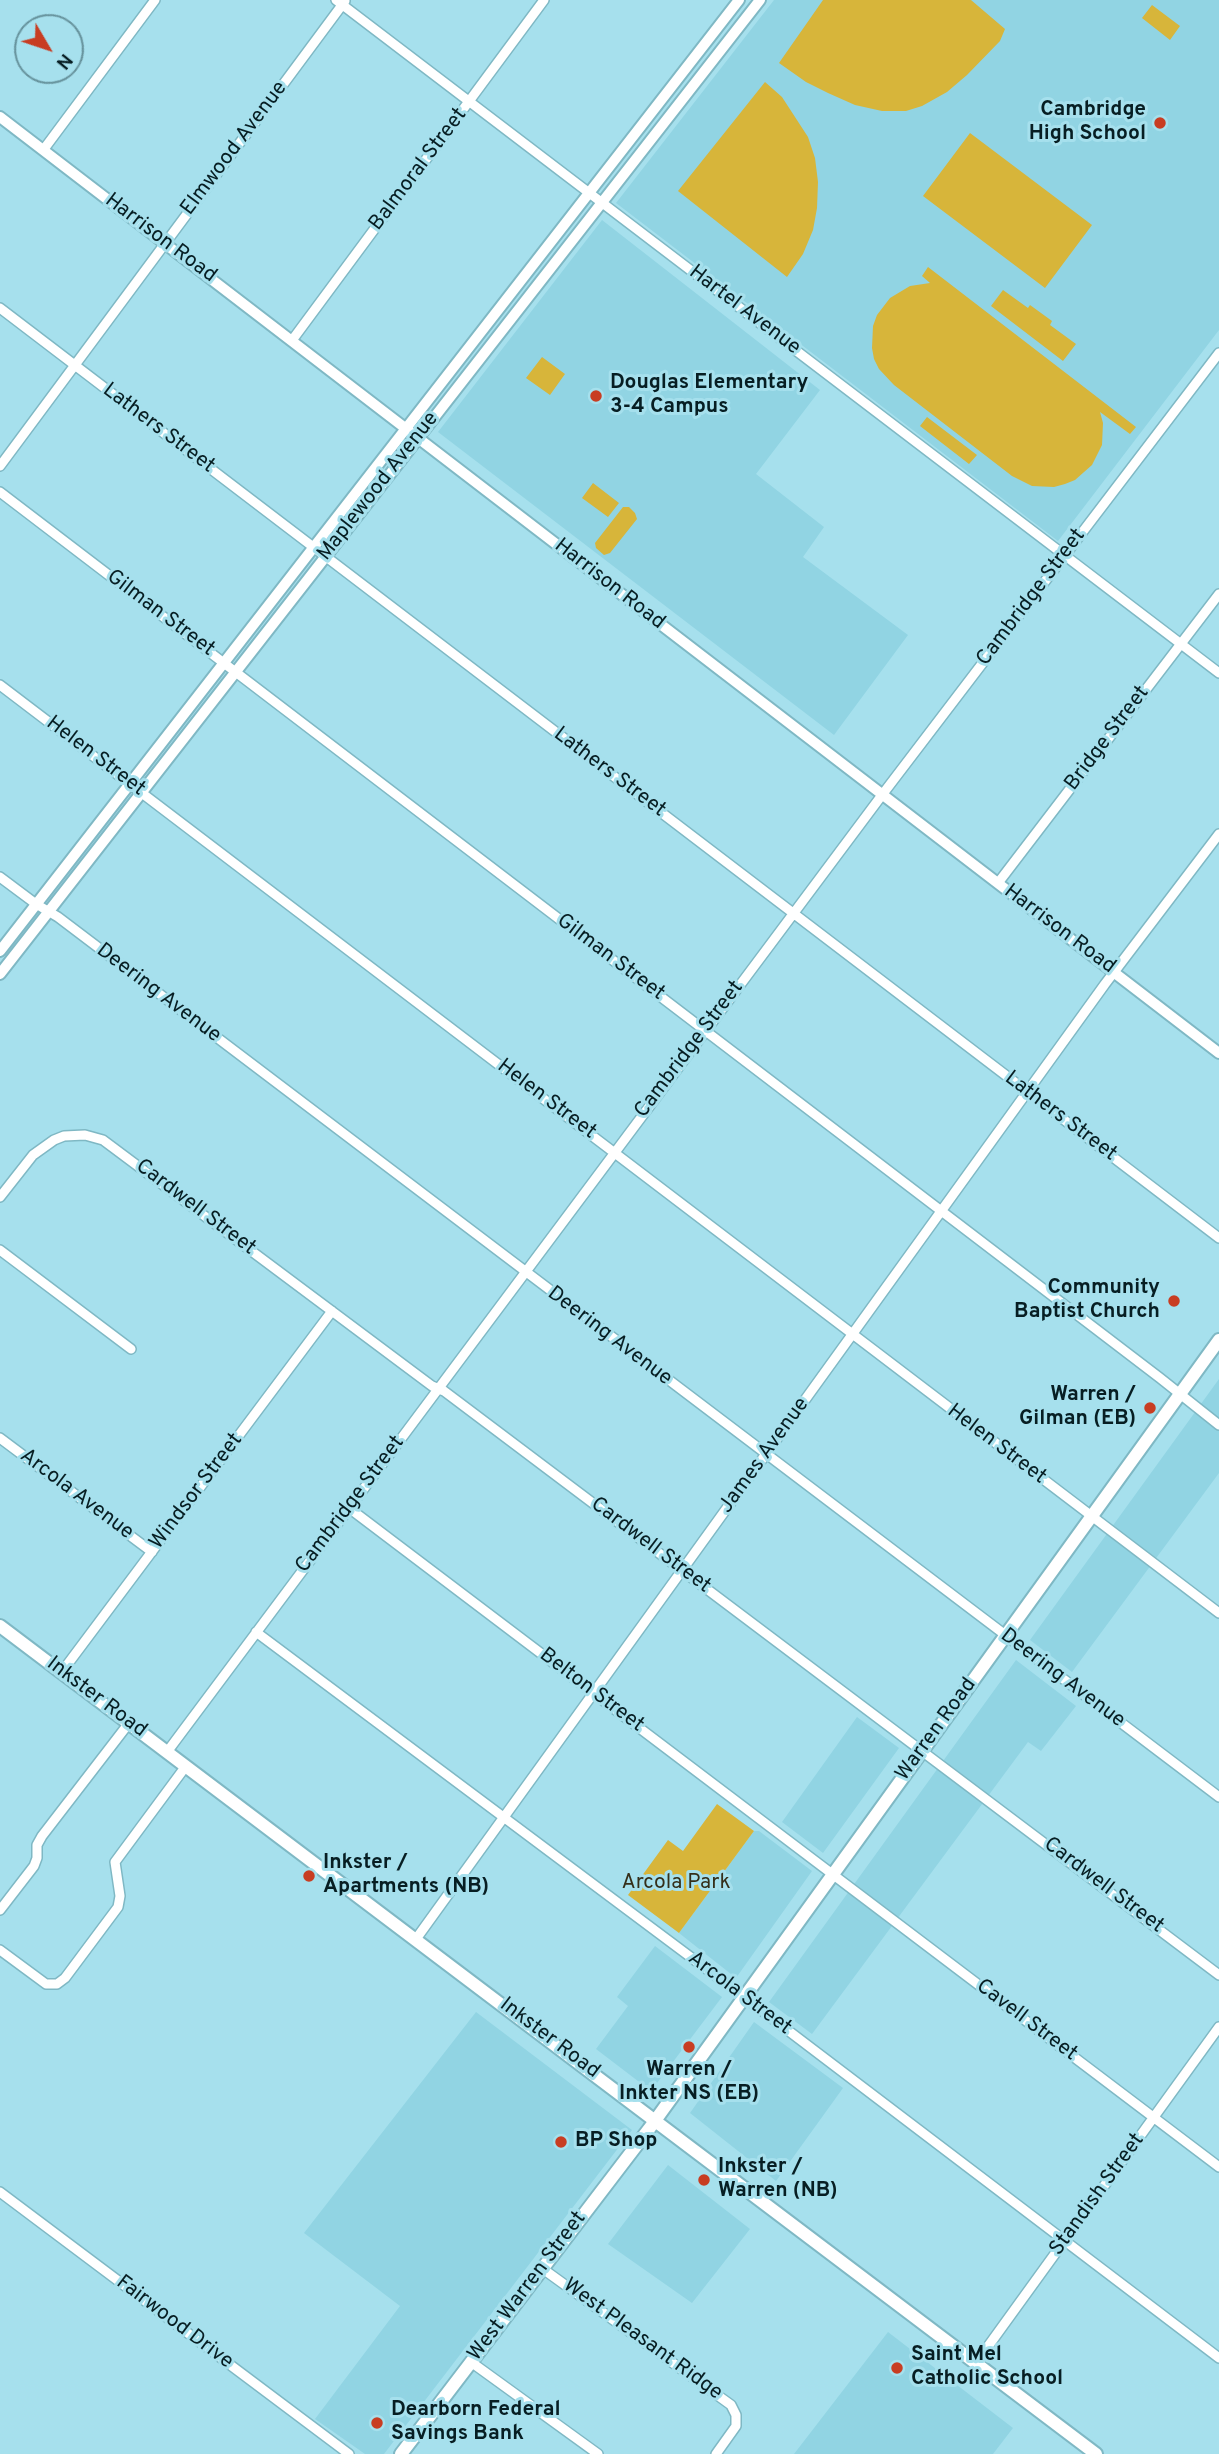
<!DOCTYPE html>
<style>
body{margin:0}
#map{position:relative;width:1219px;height:2454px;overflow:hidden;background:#a6e0ed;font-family:Overpass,sans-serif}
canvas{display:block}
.north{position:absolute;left:14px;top:14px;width:70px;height:70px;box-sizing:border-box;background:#a6e0ed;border:2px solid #66929c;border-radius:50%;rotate:129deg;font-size:19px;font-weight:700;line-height:28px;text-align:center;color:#071e23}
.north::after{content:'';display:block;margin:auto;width:24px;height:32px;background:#c83d22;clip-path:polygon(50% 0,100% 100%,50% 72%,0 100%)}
</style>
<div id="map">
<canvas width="1219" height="2454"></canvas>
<div class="north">N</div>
</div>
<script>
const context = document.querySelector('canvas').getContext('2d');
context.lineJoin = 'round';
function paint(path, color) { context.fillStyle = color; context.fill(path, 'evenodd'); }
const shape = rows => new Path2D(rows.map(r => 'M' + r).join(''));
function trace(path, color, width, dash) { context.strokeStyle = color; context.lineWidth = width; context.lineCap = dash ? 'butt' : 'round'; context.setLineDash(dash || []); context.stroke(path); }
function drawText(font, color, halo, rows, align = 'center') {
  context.font = font + ' Overpass,sans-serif'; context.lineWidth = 6; context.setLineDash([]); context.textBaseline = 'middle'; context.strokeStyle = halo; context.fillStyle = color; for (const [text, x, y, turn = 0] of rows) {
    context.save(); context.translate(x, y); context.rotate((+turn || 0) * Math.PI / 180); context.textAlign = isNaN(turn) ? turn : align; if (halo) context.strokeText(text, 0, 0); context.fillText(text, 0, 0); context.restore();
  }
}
const built = shape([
 [774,0,1219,0,1219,330,1058,541,616,203],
 [602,220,820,390,756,474,824,527,803,557,908,635,834,735,438,432],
 [1219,1379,1219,1473,1072,1672,1030,1640],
 [1016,1660,1076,1706,1041,1751,1028,1742,812,2034,769,2002],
 [857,1717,899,1748,823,1853,782,1822],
 [754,1831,759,1831,812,1871,736,1978,679,1933],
 [655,1946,722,1997,651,2091,596,2049,628,2006,617,1997],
 [476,2012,632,2130,384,2454,365,2454,315,2419,400,2306,304,2233],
 [754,2022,843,2088,776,2181,690,2113],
 [668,2165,750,2229,692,2303,608,2244],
 [888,2332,1013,2428,993,2454,794,2454]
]);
const green = shape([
 [823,0,971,0,1005,29,1000,41,967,75,947,92,922,106,906,111,882,111,855,105,828,93,806,82,779,63],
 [1152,5,1180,26,1170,40,1142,18],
 [765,82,782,97,808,137,815,158,818,182,817,208,813,230,803,254,787,277,678,191],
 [970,133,1092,225,1045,288,923,196],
 [928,267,1136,427,1130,434,1100,412,1103,423,1102,445,1092,465,1075,480,1065,484,1054,487,1032,486,1012,476,894,385,879,369,874,359,872,348,873,326,877,315,890,298,910,286,930,283,922,276],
 [1003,290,1028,308,1030,305,1052,321,1050,325,1076,344,1063,361,991,306],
 [542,357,565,374,550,395,526,378],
 [927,417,977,455,969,464,920,426],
 [593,483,619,503,608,517,582,498],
 [623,507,629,507,635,513,637,519,610,553,604,555,596,548,595,543],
 [717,1804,754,1831,679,1933,628,1895,668,1840,683,1851]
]);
const minor = shape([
 [336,0,1219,673],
 [44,149,155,0],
 [0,308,1219,1238],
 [293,339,544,0],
 [0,466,345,1],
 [0,492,1160,1378,1219,1425],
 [0,685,1219,1613],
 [0,877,36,904,58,917,1219,1797],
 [998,883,1219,594],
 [0,1197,33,1155,54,1140,64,1136,85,1135,103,1140,432,1386,444,1391,1219,1975],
 [0,1250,131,1349],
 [0,1438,152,1552],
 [349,1508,1219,2167],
 [256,1632,744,1997,1219,2358],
 [61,1673,332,1311],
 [167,1752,882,795,1219,353],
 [0,1910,34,1866,37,1858,37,1845,42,1836,129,1723],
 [416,1939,1105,984,1219,834],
 [0,1950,46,1984,57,1984,65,1978,118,1907,120,1896,115,1862,186,1766],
 [0,2192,349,2454],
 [543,2269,731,2405,736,2415,736,2426,716,2454],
 [471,2362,598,2454],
 [976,2363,1219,2027]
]);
const tertiary = shape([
 [0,117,1219,1053],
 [0,951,739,0],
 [0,974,760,0]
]);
const secondary = shape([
 [0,1626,1096,2454],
 [401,2454,649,2129,1219,1340]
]);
const markers = [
 [1160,123,7,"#c83d22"],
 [596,396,7,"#c83d22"],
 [1174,1301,7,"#c83d22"],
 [1150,1408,7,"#c83d22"],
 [309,1876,7,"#c83d22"],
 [689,2047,7,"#c83d22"],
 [561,2142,7,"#c83d22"],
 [704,2180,7,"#c83d22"],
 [897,2368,7,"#c83d22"],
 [377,2423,7,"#c83d22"]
];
const poiNames = [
 ["Cambridge",1146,111,"right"],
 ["High School",1146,135,"right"],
 ["Douglas Elementary",610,384],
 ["3-4 Campus",610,408],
 ["Community",1160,1289,"right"],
 ["Baptist Church",1160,1313,"right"],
 ["Warren /",1136,1396,"right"],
 ["Gilman (EB)",1136,1420,"right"],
 ["Inkster /",323,1864],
 ["Apartments (NB)",323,1888],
 ["Warren /",689,2071,"center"],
 ["Inkter NS (EB)",689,2095,"center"],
 ["BP Shop",575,2142],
 ["Inkster /",718,2168],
 ["Warren (NB)",718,2192],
 ["Saint Mel",911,2356],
 ["Catholic School",911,2380],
 ["Dearborn Federal",391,2411],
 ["Savings Bank",391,2435]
];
const streetNames = [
 ["Elmwood Avenue",235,149,-53],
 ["Balmoral Street",419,170,-53],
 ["Harrison Road",160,239,37],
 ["Hartel Avenue",744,311,37],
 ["Lathers Street",158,429,37],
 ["Maplewood Avenue",379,487,-52],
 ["Harrison Road",609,585,38],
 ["Cambridge Street",1032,598,-53],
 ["Gilman Street",160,614,37],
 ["Bridge Street",1108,739,-53],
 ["Helen Street",95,757,37],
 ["Lathers Street",609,773,37],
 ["Harrison Road",1059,930,37],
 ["Gilman Street",610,958,37],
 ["Deering Avenue",158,994,37],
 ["Cambridge Street",690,1050,-53],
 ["Helen Street",546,1100,37],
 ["Lathers Street",1060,1117,37],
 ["Cardwell Street",195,1208,37],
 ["Deering Avenue",609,1337,37],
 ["Helen Street",996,1445,37],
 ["James Avenue",765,1456,-54],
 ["Windsor Street",197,1492,-53],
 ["Arcola Avenue",76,1495,37],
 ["Cambridge Street",351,1505,-53],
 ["Cardwell Street",650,1546,37],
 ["Deering Avenue",1062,1679,37],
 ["Belton Street",591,1691,37],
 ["Inkster Road",96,1698,37],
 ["Warren Road",937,1730,-54],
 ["Cardwell Street",1103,1886,37],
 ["Arcola Street",739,1994,37],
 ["Cavell Street",1026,2021,37],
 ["Inkster Road",549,2039,37],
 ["Standish Street",1098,2195,-54],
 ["West Warren Street",528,2287,-53],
 ["Fairwood Drive",174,2323,37],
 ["West Pleasant Ridge",642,2340,36]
];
const parkNames = [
 ["Arcola Park",676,1884]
];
paint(built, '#91d4e3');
paint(green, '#d7b53a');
trace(minor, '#7fb8c4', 12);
trace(tertiary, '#7fb8c4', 14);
trace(secondary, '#7fb8c4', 16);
trace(minor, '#fff', 9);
trace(tertiary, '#fff', 10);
trace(secondary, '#fff', 12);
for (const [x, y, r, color] of markers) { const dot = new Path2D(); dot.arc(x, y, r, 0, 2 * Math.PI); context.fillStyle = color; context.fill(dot); trace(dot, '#a6e0ed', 2.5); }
drawText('bold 21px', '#071e23', '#a6e0ed', poiNames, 'left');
drawText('21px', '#071e23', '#a6e0ed', streetNames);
drawText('21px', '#352f1a', '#a6e0ed', parkNames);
</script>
